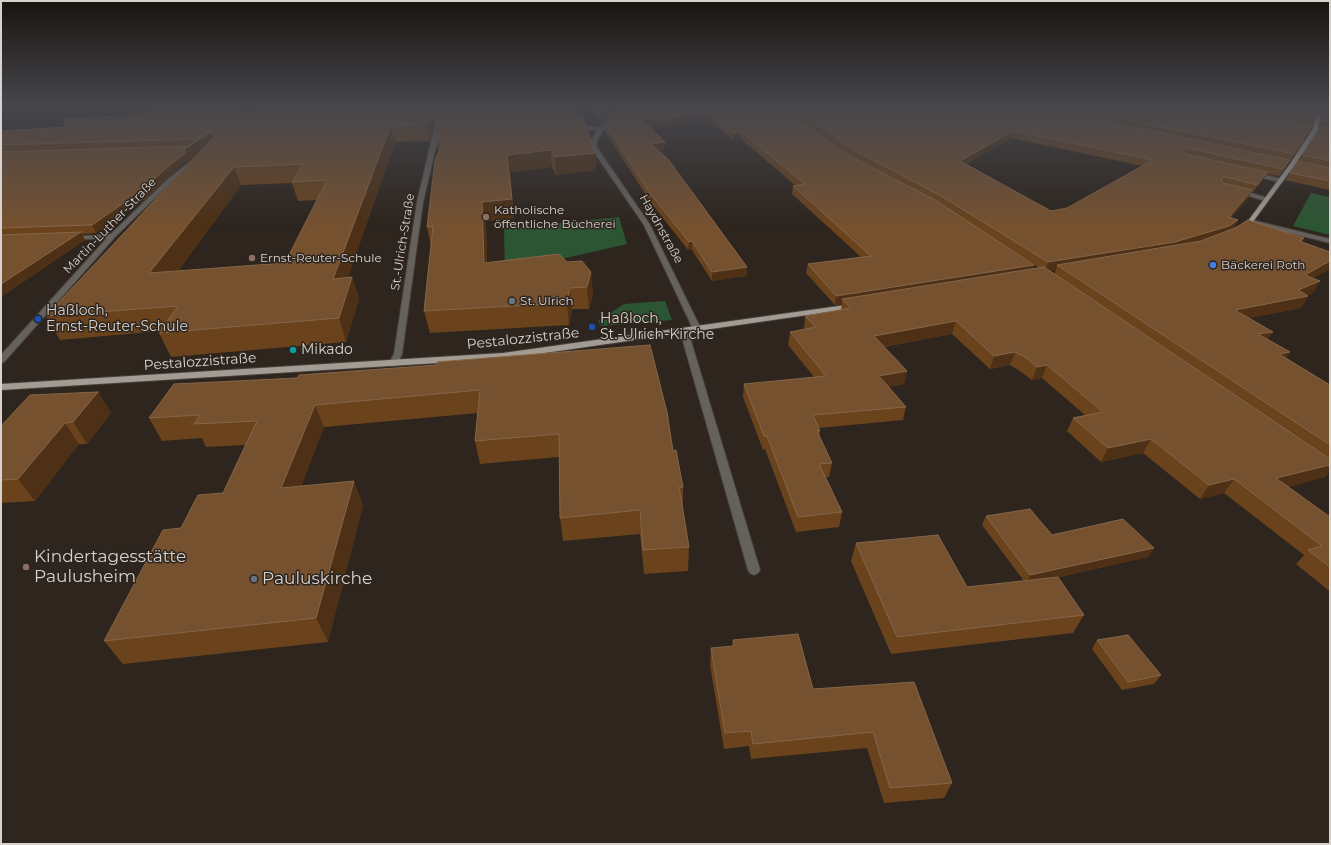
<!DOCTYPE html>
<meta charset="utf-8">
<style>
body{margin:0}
#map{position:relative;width:1331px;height:845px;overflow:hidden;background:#2d251e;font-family:Montserrat,sans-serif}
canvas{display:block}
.frame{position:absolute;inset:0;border:2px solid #d8d2ce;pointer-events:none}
</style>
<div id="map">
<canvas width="1331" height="845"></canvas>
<div class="frame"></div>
</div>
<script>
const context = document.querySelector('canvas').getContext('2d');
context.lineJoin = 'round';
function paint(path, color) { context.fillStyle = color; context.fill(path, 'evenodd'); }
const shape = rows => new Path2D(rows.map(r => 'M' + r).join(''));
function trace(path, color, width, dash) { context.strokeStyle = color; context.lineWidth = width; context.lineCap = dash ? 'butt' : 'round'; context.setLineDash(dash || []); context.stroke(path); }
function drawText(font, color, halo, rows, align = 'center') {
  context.font = font + ' Montserrat,sans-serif'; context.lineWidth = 3; context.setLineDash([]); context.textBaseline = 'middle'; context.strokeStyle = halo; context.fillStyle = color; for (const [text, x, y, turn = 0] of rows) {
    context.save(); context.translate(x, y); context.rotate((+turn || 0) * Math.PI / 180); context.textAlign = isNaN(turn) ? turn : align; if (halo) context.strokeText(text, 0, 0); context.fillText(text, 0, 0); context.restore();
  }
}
const green = shape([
 [1311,193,1330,197,1330,235,1293,226],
 [619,217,627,244,505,272,504,229],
 [665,301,672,320,601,326,598,321,624,304]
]);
const minor = shape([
 [616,107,621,107,598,138,596,146,650,225,701,329,700,331,694,331,693,329,644,225,590,146,592,138,598,130,574,130,571,128,574,126,601,127,616,107],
 [438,123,441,125,423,202,402,354,397,365,394,366,389,363,394,354,417,202,435,125,438,123],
 [197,156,199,157,199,159,172,181,115,237,4,362,1,363,1,355,107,238,71,240,68,238,69,237,111,234,168,179,197,156],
 [1252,172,1282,179,1283,180,1280,182,1250,175,1250,173,1252,172],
 [1237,189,1268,198,1269,199,1266,201,1235,192,1234,191,1237,189],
 [1252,220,1330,239,1330,243,1250,223,1250,221,1252,220],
 [684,328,688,331,760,570,758,573,754,575,750,573,748,570,680,331,684,328]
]);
const major = shape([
 [1314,107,1318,107,1320,119,1318,130,1294,166,1252,223,1243,230,1239,230,1239,228,1248,221,1290,164,1312,130,1316,119,1314,107],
 [853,304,856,304,856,308,503,359,1,390,1,384,503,353,853,304]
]);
const wall = shape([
 [151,107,579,115,595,153,596,170,556,175,552,167,510,172,514,218,486,221,487,263,559,254,593,293,589,309,572,309,569,325,430,333,424,311,431,246,427,227,438,152,436,141,437,134,435,124,436,122,432,122,433,129,430,141,395,142,348,277,352,277,359,299,346,342,171,357,159,333,161,331,60,340,46,316,189,163,188,160,167,178,145,199,96,233,82,234,85,240,1,297,1,131,65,127,142,115],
 [292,183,298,201,317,200,285,263,178,271,241,185],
 [590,107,614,107,601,125],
 [782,107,850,156,783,107,1317,107,1315,120,1309,132,1290,161,1289,161,1286,167,1279,176,1267,174,1263,180,1253,192,1251,192,1248,198,1231,218,1238,220,1234,228,1233,229,1304,238,1302,242,1330,252,1330,269,1313,278,1313,293,1308,295,1308,296,1301,308,1249,318,1268,340,1290,352,1286,358,1330,385,1330,471,1325,477,1288,487,1330,517,1330,590,1328,590,1296,564,1304,555,1224,493,1200,499,1143,453,1101,462,1067,431,1073,418,1085,415,1042,378,1032,380,1020,371,1010,365,990,369,952,334,884,347,907,371,904,384,889,387,906,407,903,420,819,428,820,431,819,436,832,463,829,477,826,477,842,512,839,527,796,532,765,449,763,450,743,397,744,384,814,377,788,345,790,332,804,329,805,316,841,310,842,304,835,305,806,273,808,264,861,257,792,194,793,186,796,186,741,139,733,140,711,121,648,127,665,149,658,150,747,276,712,281,692,250,688,250,649,200,605,131,605,124],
 [1011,138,1143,166,1067,208,1051,211,966,164],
 [1022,257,1039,268,1032,269],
 [1056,270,1054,274,1049,271],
 [1318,107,1330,107,1330,190,1285,180,1290,173,1299,161,1320,128,1321,119],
 [437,365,673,451,683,487,683,510,689,547,688,571,644,574,640,534,563,541,560,518,559,457,480,464,475,441,478,413,324,427,301,486,363,505,328,642,123,664,104,641,181,528,223,493,245,445,206,447,202,438,162,441,149,418,297,378],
 [98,392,111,413,87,444,79,444,35,501,1,503,1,426],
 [986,516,1052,535,1154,548,1148,557,1055,578,1084,615,1073,633,891,654,851,561,856,543,967,587,1024,581,982,525],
 [733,640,813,689,952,783,944,798,884,803,867,748,751,759,749,746,724,749,710,665,711,648,732,647],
 [1097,640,1161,675,1154,684,1122,690,1092,649]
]);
const shadedWall = shape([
 [247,107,259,107,215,136,231,117],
 [609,107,614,107,601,125,600,118],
 [430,112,433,129,430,141,427,124],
 [712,114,711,121,642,127,642,120],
 [391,125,395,142,340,301,333,279],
 [1312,125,1309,132,1290,161,1294,154],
 [1013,131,1011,138,958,168,960,161],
 [211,132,218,149,191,167,188,160,167,178,145,199,96,233,92,225,184,149],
 [741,132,741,139,733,140,733,133],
 [665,142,665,149,651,151,651,144],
 [550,150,552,167,510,172,514,218,486,221,487,284,484,263,482,202,507,155],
 [595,153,596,170,556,175,555,157],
 [1290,160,1286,167,1279,176,1283,169],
 [234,167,241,185,160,295,149,273],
 [1267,172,1263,180,1253,192,1257,185],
 [1226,177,1222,185,1222,179],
 [1252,190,1248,198,1224,225,1229,217],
 [1238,220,1234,228,1224,235,1171,251,1057,265,1056,270,1045,271,1048,262],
 [81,232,85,240,1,297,1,284],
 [692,241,692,250,688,250,689,242],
 [1330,261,1330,269,1298,287,1305,275],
 [1034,265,1031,274,842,299,842,304,835,305,836,296],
 [747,267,747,276,712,281,712,272],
 [591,272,593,293,589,309,587,287],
 [352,277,359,299,346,342,339,318],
 [1320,281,1313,293,1306,296,1308,296,1301,308,1228,322,1235,310,1298,290],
 [570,288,572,309,569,325,567,303],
 [956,321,952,334,872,349,874,336],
 [1273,332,1265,344,1258,334],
 [1015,352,1010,365,990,369,994,356],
 [1290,352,1281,365,1279,354],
 [1047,365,1042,378,1032,380,1037,367],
 [907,371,904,384,876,389,879,376],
 [98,392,111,413,87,444,73,422],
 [315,405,324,427,292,511,281,488],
 [65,423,79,444,35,501,18,479],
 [1151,439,1143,453,1101,462,1108,448],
 [1330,465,1330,471,1325,477,1266,493,1276,478],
 [1234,479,1224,493,1200,499,1209,485],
 [354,481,363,505,328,642,316,618],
 [1154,548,1148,557,1026,584,1030,575]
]);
const building = shape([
 [151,107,247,107,238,113,232,113,198,139,1,145,1,131,65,127,65,119,142,115,151,107],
 [258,107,576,107,579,115,438,113,438,115,430,115,430,112,249,113,258,107],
 [594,107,609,107,600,118,594,107],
 [617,107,782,107,848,155,935,200,1034,265,836,296,808,264,871,256,793,186,805,184,741,132,733,133,712,114,642,120,665,142,651,144,668,159,747,267,712,272,692,241,689,242,649,192,605,124,617,107],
 [793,107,1037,107,1290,160,1283,169,1187,148,1184,151,1185,154,1267,172,1257,185,1226,177,1222,179,1223,183,1252,190,1229,217,1238,220,1229,226,1175,242,1048,262,941,196,854,150,793,107],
 [1013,131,1153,160,1067,208,1051,211,960,161,1013,131],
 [1062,107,1217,107,1312,125,1294,154,1062,107],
 [1245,107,1317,107,1318,112,1315,120,1245,107],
 [1324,107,1330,107,1330,122,1324,121,1325,112,1324,107],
 [430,112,427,124,391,125,333,279,352,277,339,318,159,333,178,306,46,316,215,136,211,132,184,149,232,113,430,112],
 [303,164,292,182,327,180,285,263,149,273,234,167,303,164],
 [438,113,582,115,595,153,555,157,550,150,507,155,512,199,482,202,484,263,559,254,567,262,582,261,591,272,587,287,570,288,567,303,424,311,433,226,427,227,435,161,444,140,436,141,439,124,435,124,438,113],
 [1321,127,1330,128,1330,161,1302,155,1321,127],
 [189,146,184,149,185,153,164,170,141,191,92,225,1,228,1,152,189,146],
 [1298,161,1330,168,1330,181,1290,173,1298,161],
 [1248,220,1304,238,1299,241,1330,252,1330,261,1305,275,1320,281,1298,290,1308,296,1235,310,1273,332,1258,334,1290,352,1279,354,1330,385,1330,445,1057,265,1201,241,1235,228,1248,220],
 [81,232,1,284,1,235,81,232],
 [1044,267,1330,459,1330,465,1276,478,1330,517,1330,567,1308,550,1322,546,1234,479,1209,485,1151,439,1108,448,1073,418,1103,412,1047,365,1037,367,1025,357,1015,352,994,356,956,321,874,336,907,371,879,376,906,407,813,415,820,431,817,431,832,463,819,464,842,512,798,517,767,436,764,436,744,384,826,376,790,332,816,327,805,316,851,308,842,299,1044,267],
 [650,345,667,412,673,451,676,450,683,487,679,487,689,547,643,550,640,510,560,518,559,434,475,441,480,390,315,405,281,488,354,481,316,618,104,641,163,530,181,528,198,495,223,493,257,421,194,424,200,415,149,418,174,384,297,378,299,375,437,365,437,362,650,345],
 [98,392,73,422,65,423,18,479,1,480,1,426,30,395,98,392],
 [1030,509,1052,535,1123,519,1154,548,1030,575,986,516,1030,509],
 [938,535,967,587,1058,577,1084,615,897,637,856,543,938,535],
 [798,634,813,689,914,682,952,783,890,788,873,732,753,744,751,731,725,733,711,648,734,646,733,640,798,634],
 [1128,635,1161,675,1128,682,1097,640,1128,635]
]);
const markers = [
 [486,217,4,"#8d6e63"],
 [252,258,4,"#8d6e63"],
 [1213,265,4,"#3f7fe0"],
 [512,301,4,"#6b7280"],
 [38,319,4,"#1a4fb4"],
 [592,327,4,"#1a4fb4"],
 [293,350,4,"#0f9aa8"],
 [26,567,4,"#8d6e63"],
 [254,579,4,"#6b7280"]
];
const farPoinames = [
 ["Katholische",494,210],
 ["öffentliche Bücherei",494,224],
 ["Ernst-Reuter-Schule",260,258],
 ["Bäckerei Roth",1221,265],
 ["St. Ulrich",520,301]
];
const farStreetnames = [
 ["Martin-Luther-Straße",110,226,-46],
 ["Haydnstraße",661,229,61],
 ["St.-Ulrich-Straße",403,242,-81]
];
const poiNames = [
 ["Haßloch,",46,311],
 ["Ernst-Reuter-Schule",46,327],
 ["Haßloch,",600,319],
 ["St.-Ulrich-Kirche",600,335],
 ["Mikado",301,350]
];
const streetNames = [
 ["Pestalozzistraße",523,339,-6],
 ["Pestalozzistraße",200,362,-4]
];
const nearPoinames = [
 ["Kindertagesstätte",34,557],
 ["Paulusheim",34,577],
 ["Pauluskirche",262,579]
];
paint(green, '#2c5533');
trace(minor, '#48413a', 2);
trace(major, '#48413a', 2);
paint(minor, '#65615d');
paint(major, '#a39c94');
paint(wall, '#6a421c');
paint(shadedWall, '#4d3015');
paint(building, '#76512f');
trace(building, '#856648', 1);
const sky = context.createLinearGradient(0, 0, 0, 226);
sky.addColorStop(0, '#191410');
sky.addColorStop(0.47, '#46464c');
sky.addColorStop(1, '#46464c00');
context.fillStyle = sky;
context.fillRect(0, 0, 1331, 226);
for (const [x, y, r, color] of markers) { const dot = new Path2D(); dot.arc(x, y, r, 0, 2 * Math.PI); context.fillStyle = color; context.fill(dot); trace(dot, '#2d251e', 1.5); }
drawText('12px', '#d8d2ce', '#2d251e', farPoinames, 'left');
drawText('12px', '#d8d2ce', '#2d251e', farStreetnames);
drawText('14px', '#d8d2ce', '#2d251e', poiNames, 'left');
drawText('14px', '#d8d2ce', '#2d251e', streetNames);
drawText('17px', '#d8d2ce', '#2d251e', nearPoinames, 'left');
</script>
